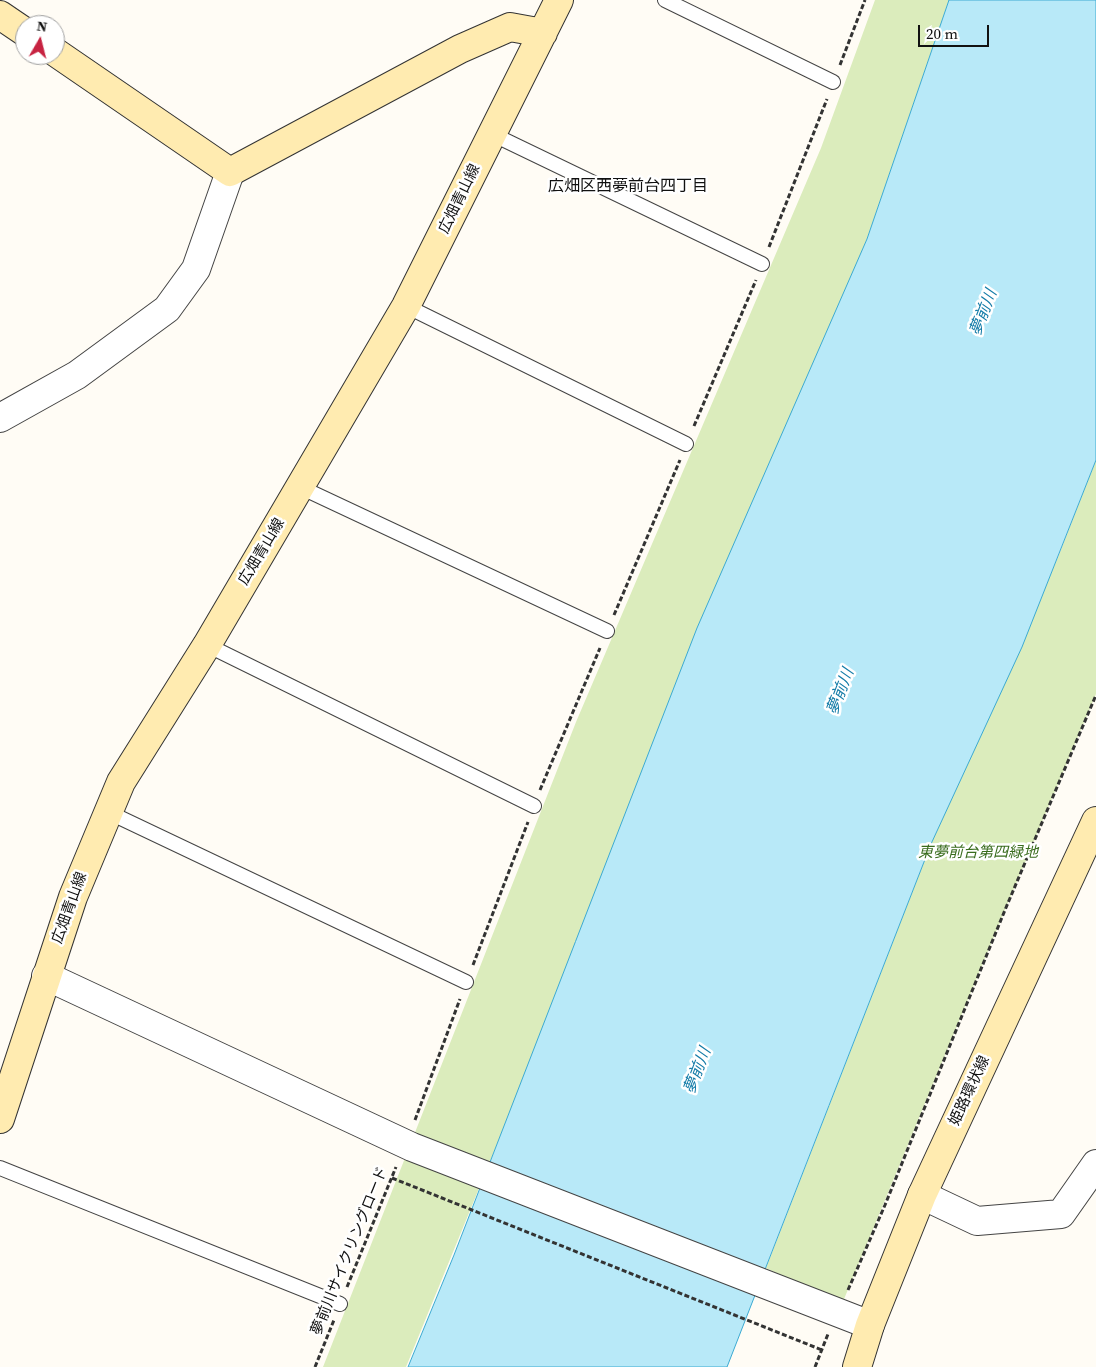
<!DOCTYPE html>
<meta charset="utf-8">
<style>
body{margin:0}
#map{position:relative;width:1096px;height:1367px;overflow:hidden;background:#fffcf5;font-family:"Source Serif 4",serif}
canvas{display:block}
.north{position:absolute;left:15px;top:15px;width:50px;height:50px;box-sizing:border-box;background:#fff;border:1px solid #a0a0a0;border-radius:50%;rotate:8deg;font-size:14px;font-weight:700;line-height:20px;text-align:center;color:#111}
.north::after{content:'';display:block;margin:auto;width:18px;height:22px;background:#c72341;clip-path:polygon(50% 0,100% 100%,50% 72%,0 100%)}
.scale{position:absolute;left:918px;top:25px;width:71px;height:22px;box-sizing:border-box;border:2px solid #111;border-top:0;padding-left:6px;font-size:15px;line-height:18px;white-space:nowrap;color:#111;-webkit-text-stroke:4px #fff;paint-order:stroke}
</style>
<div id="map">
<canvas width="1096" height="1367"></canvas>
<div class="north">N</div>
<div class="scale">20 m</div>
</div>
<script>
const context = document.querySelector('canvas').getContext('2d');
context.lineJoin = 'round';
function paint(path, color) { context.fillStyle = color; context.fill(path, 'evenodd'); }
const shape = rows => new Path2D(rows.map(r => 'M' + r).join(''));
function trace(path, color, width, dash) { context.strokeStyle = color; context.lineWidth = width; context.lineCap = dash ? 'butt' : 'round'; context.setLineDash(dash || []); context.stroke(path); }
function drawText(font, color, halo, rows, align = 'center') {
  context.font = font + ' "Source Serif 4","Noto Sans JP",serif'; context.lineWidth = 5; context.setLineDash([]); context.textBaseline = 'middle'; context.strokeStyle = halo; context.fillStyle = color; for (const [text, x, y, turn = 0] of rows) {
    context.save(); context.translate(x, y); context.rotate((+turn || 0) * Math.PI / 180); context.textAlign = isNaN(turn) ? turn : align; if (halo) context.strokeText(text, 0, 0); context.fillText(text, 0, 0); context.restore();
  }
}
const green = shape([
 [875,0,949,0,867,239,406,1367,323,1367,576,722,821,148],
 [1096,460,1096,694,1005,910,842,1304,766,1268,931,844,1058,557]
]);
const water = shape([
 [949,0,1096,0,1096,460,1022,647,931,844,727,1367,408,1367,454,1255,697,628,867,239,949,0]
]);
const path = shape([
 [840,65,865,0],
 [769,247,827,99],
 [694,426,756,280],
 [614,615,680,460],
 [540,790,600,648],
 [473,965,528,822],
 [415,1120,460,999],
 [392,1178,822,1350],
 [347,1287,396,1167],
 [848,1290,885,1205,1005,910,1096,695],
 [315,1367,334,1320],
 [815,1367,828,1334]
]);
const lane = shape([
 [665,0,833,82],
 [492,134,762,264],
 [406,306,686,444],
 [300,487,607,631],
 [207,645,534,806],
 [108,812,466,982],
 [0,1168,340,1304]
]);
const street = shape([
 [0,418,77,375,167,309,196,269,230,172],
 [46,976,412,1147,870,1325],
 [922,1195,977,1221,1061,1214,1096,1164]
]);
const secondary = shape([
 [0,15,25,32],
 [55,52,230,172,460,49,510,27,543,33],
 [0,1119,73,897,121,782,207,645,406,306,559,0],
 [857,1367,870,1325,922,1195,1096,821]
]);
const streetNames = [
 ["広畑青山線",460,199,-64],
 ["広畑青山線",262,552,-59],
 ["広畑青山線",70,908,-70],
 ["姫路環状線",970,1091,-65],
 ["夢前川サイクリングロード",350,1251,-68]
];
const parkNames = [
 ["東夢前台第四緑地",978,853]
];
const neighbourhoodNames = [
 ["広畑区西夢前台四丁目",628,187]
];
const waterNames = [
 ["夢前川",984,313,-69],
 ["夢前川",841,692,-69],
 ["夢前川",698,1071,-69]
];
paint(green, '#dbecbc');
paint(water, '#b8e9f8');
trace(water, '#3caad2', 1);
trace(lane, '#444', 16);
trace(street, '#444', 30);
trace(secondary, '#333', 30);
trace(path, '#333', 3, [5, 2.5]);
trace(lane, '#fff', 14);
trace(street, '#fff', 28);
trace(secondary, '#ffebb0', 28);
drawText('15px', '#111', '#fff', streetNames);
drawText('italic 15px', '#396c1e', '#fff', parkNames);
drawText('16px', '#111', '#fff', neighbourhoodNames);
drawText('italic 16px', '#147ca8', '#fff', waterNames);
</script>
